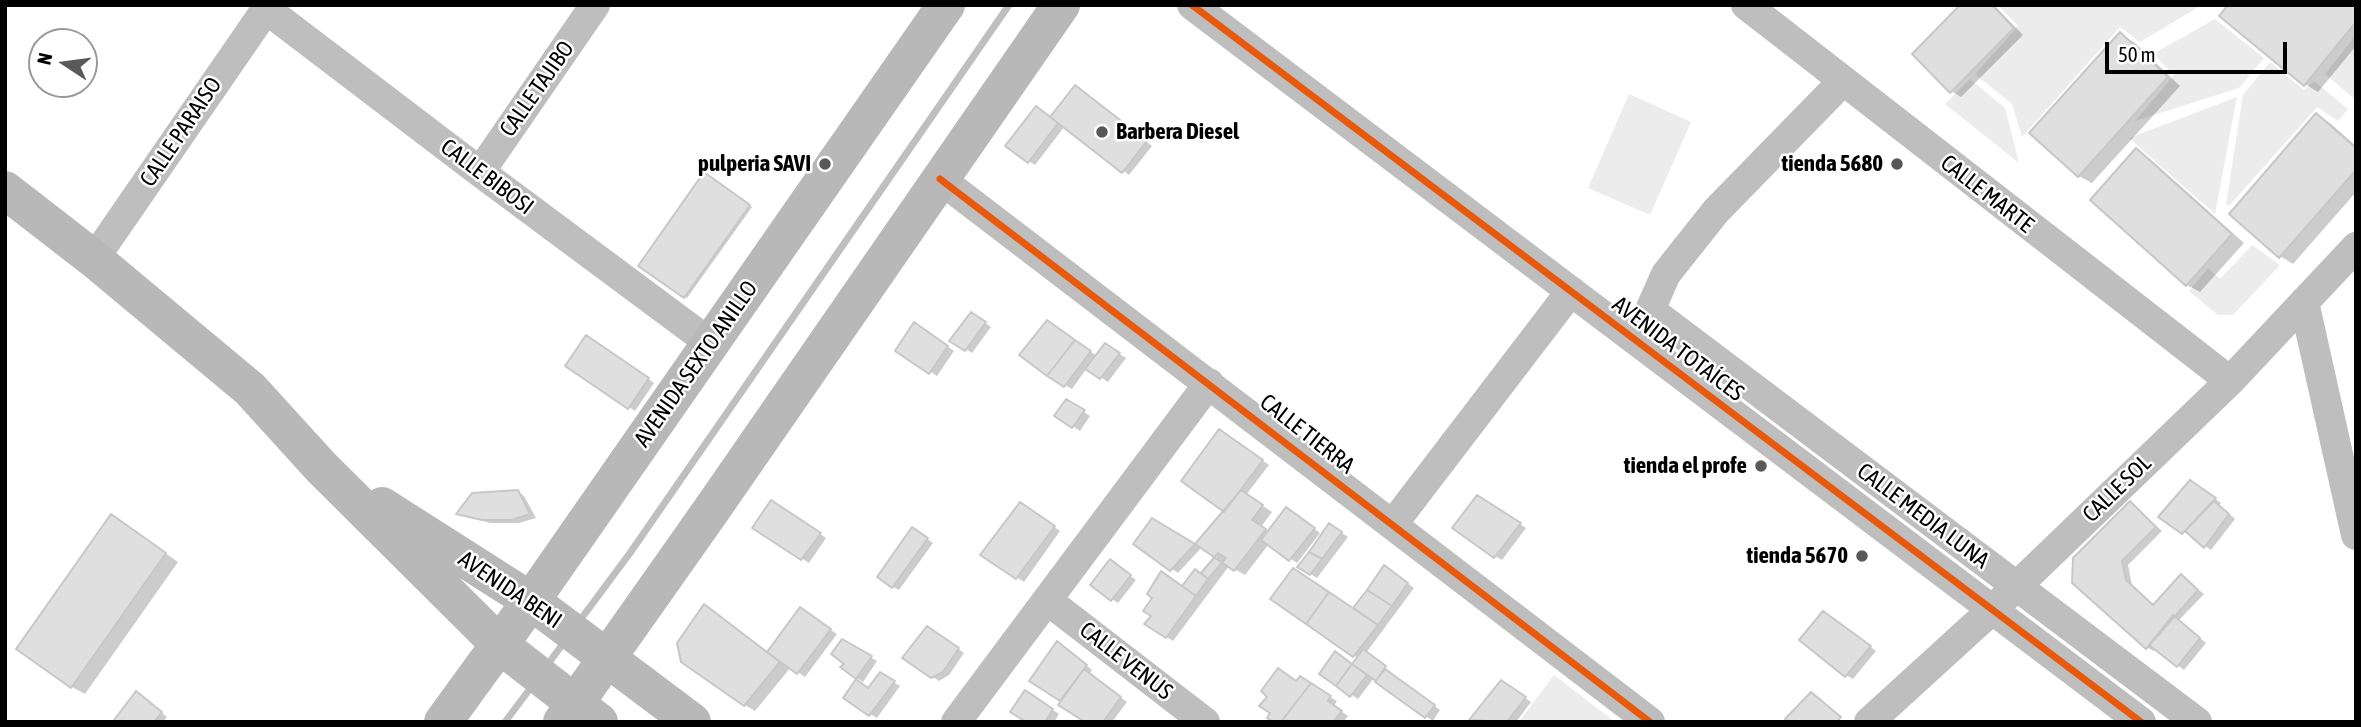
<!DOCTYPE html>
<meta charset="utf-8">
<style>
body{margin:0}
#map{position:relative;width:2361px;height:727px;overflow:hidden;background:#fff;font-family:"Asap Condensed",sans-serif}
canvas{display:block}
.frame{position:absolute;inset:0;border:7px solid #000;pointer-events:none}
.north{position:absolute;left:28px;top:28px;width:70px;height:70px;box-sizing:border-box;background:#fff;border:2px solid #999;border-radius:50%;rotate:283deg;font-size:19px;font-weight:700;line-height:28px;text-align:center;color:#000}
.north::after{content:'';display:block;margin:auto;width:24px;height:32px;background:#595959;clip-path:polygon(50% 0,100% 100%,50% 72%,0 100%)}
.scale{position:absolute;left:2105px;top:42px;width:182px;height:32px;box-sizing:border-box;border:4px solid #000;border-top:0;padding-left:9px;font-size:21px;line-height:24px;white-space:nowrap;color:#000;-webkit-text-stroke:5px #fff;paint-order:stroke}
</style>
<div id="map">
<canvas width="2361" height="727"></canvas>
<div class="frame"></div>
<div class="north">N</div>
<div class="scale">50 m</div>
</div>
<script>
const context = document.querySelector('canvas').getContext('2d');
context.lineJoin = 'round';
function paint(path, color) { context.fillStyle = color; context.fill(path, 'evenodd'); }
const shape = rows => new Path2D(rows.map(r => 'M' + r).join(''));
function trace(path, color, width, dash) { context.strokeStyle = color; context.lineWidth = width; context.lineCap = dash ? 'butt' : 'round'; context.setLineDash(dash || []); context.stroke(path); }
function drawText(font, color, halo, rows, align = 'center') {
  context.font = font + ' "Asap Condensed",sans-serif'; context.lineWidth = 5; context.setLineDash([]); context.textBaseline = 'middle'; context.strokeStyle = halo; context.fillStyle = color; for (const [text, x, y, turn = 0] of rows) {
    context.save(); context.translate(x, y); context.rotate((+turn || 0) * Math.PI / 180); context.textAlign = isNaN(turn) ? turn : align; if (halo) context.strokeText(text, 0, 0); context.fillText(text, 0, 0); context.restore();
  }
}
const green = shape([
 [1998,5,2202,5,2140,42,2120,27,2022,137,2012,104,1975,74,2018,26],
 [2215,19,2264,58,2239,88,2135,121,2174,75,2153,54],
 [2356,35,2356,100,2325,74],
 [2270,62,2304,90,2314,81,2348,109,2338,121,2317,107,2229,206,2226,204,2243,95],
 [1970,79,2005,108,2019,163,1945,104],
 [1629,94,1691,122,1650,215,1588,188],
 [2237,97,2215,214,2129,138],
 [2252,245,2280,265,2233,315,2218,315,2189,291,2208,268,2220,279],
 [1554,675,1615,722,1519,722]
]);
const shadow = shape([
 [1963,5,1994,5,2023,35,1961,97,1951,91],
 [2356,5,2356,46,2318,92,2305,84],
 [2120,35,2134,42,2180,86,2092,183,2079,176],
 [1082,91,1152,146,1129,175,1065,126,1035,165,1029,161,1051,118],
 [2317,115,2330,123,2356,146,2356,192,2293,264,2280,256],
 [2136,151,2149,158,2244,243,2200,292,2187,285],
 [705,174,752,207,687,298,641,265],
 [978,318,991,327,972,353,952,340],
 [1054,326,1097,356,1105,345,1126,358,1108,382,1087,368,1072,389,1065,385],
 [921,328,954,351,937,376,898,350],
 [593,341,654,383,635,411,629,407],
 [1067,401,1090,416,1080,431,1056,415],
 [1226,435,1269,465,1246,495,1272,512,1261,527,1270,532,1293,513,1320,533,1297,563,1269,544,1245,575,1229,566,1173,641,1167,637,1153,616,1154,597,1183,588,1196,571,1202,575,1217,557,1202,547,1178,573,1136,544,1153,520,1195,546,1225,511],
 [2197,486,2221,503,2219,505,2235,519,2211,550,2161,516],
 [517,491,524,496,536,518,519,523,490,523,459,514],
 [1484,501,1526,528,1502,560,1495,556],
 [771,503,826,538,809,563,754,528],
 [2131,503,2162,531,2128,565,2132,586,2155,606,2181,576,2204,594,2179,620,2206,643,2184,670,2156,648,2153,651,2147,647,2074,582],
 [1027,508,1060,531,1024,582,983,555],
 [124,524,178,562,85,694,72,687],
 [1336,529,1348,537,1317,578,1300,567],
 [919,533,933,543,899,590,893,587],
 [1117,566,1136,580,1118,603,1112,599],
 [1385,567,1414,588,1366,653,1440,710,1433,721,1374,678,1358,699,1321,674,1353,665,1358,658,1272,599,1354,610],
 [800,610,837,634,805,677,791,667,755,711,745,705,768,653],
 [1830,617,1876,651,1853,679,1846,675],
 [934,632,964,653,949,675,939,681,932,676],
 [843,641,877,661,863,682,857,678,846,664],
 [1064,647,1092,670,1089,674,1127,702,1112,722,1088,722,1063,701,1032,681],
 [880,674,900,686,877,718,870,714,869,690],
 [1300,679,1337,701,1334,706,1348,716,1343,722,1276,722],
 [1508,686,1531,702,1516,722,1472,720],
 [1032,696,1059,714,1054,722,1029,722],
 [143,697,167,717,163,722,119,722]
]);
const stream = shape([
 [578,623,630,553,1009,5],
 [545,668,565,641],
 [505,722,532,686]
]);
const building = shape([
 [1960,5,1992,5,2014,28,1950,93,1912,54,1960,5],
 [2228,5,2356,5,2356,22,2304,86,2219,16,2228,5],
 [2120,32,2168,77,2078,177,2029,133,2120,32],
 [1075,85,1147,141,1122,173,1050,117,1075,85],
 [1036,106,1058,123,1028,163,1005,146,1036,106],
 [2316,113,2356,148,2356,170,2279,258,2229,214,2316,113],
 [2136,148,2232,234,2186,286,2090,200,2136,148],
 [704,172,750,205,684,298,638,266,704,172],
 [971,312,986,322,965,351,949,341,971,312],
 [1047,320,1075,340,1047,376,1019,355,1047,320],
 [914,322,948,346,929,374,895,351,914,322],
 [586,335,649,378,628,409,565,366,586,335],
 [1075,340,1091,351,1064,387,1047,376,1075,340],
 [1105,343,1120,353,1100,379,1085,369,1105,343],
 [1066,399,1085,410,1072,428,1054,416,1066,399],
 [1219,429,1263,460,1224,512,1181,481,1219,429],
 [2190,480,2216,498,2182,534,2158,517,2190,480],
 [518,490,530,514,511,520,482,520,456,514,472,493,518,490],
 [1241,490,1263,505,1252,520,1266,529,1234,571,1195,544,1241,490],
 [1477,495,1521,523,1494,558,1452,528,1477,495],
 [771,500,821,533,801,560,752,528,771,500],
 [2130,501,2156,527,2122,561,2126,580,2153,605,2181,574,2198,590,2146,649,2072,583,2073,558,2130,501],
 [2214,501,2229,514,2204,548,2185,531,2214,501],
 [1020,502,1055,526,1016,579,980,555,1020,502],
 [1286,507,1315,528,1289,561,1261,540,1286,507],
 [111,514,166,553,71,688,16,649,111,514],
 [1152,518,1195,544,1170,571,1133,544,1152,518],
 [1329,523,1342,532,1322,559,1309,552,1329,523],
 [912,527,928,538,892,588,877,577,912,527],
 [1309,552,1322,559,1310,575,1297,567,1309,552],
 [1218,553,1226,558,1208,579,1201,573,1218,553],
 [1110,559,1131,575,1111,601,1090,585,1110,559],
 [1384,565,1408,583,1392,606,1367,590,1384,565],
 [1293,568,1329,592,1306,624,1270,599,1293,568],
 [1195,569,1208,579,1196,596,1182,586,1195,569],
 [1161,571,1196,596,1166,638,1144,624,1151,616,1143,611,1152,598,1147,594,1161,571],
 [1367,590,1392,606,1378,625,1353,608,1367,590],
 [1329,592,1378,625,1353,657,1306,624,1329,592],
 [704,604,780,662,744,706,681,662,677,643,704,604],
 [800,607,831,629,797,674,767,652,800,607],
 [1823,611,1871,646,1845,677,1799,640,1823,611],
 [2173,615,2200,638,2177,667,2149,645,2173,615],
 [927,626,959,648,943,672,931,678,902,658,927,626],
 [842,639,872,656,856,679,840,667,844,664,831,654,842,639],
 [1057,641,1087,665,1060,701,1029,681,1057,641],
 [1363,649,1386,666,1376,681,1352,664,1363,649],
 [1335,651,1352,664,1336,686,1319,674,1335,651],
 [1352,664,1367,675,1350,697,1336,686,1352,664],
 [1278,668,1296,681,1300,676,1311,683,1281,722,1273,722,1267,718,1270,713,1259,706,1267,697,1261,691,1278,668],
 [1084,669,1121,697,1103,722,1085,722,1058,705,1084,669],
 [1385,669,1435,705,1425,718,1375,682,1385,669],
 [880,672,895,681,869,716,843,698,856,679,868,688,880,672],
 [1501,680,1526,697,1507,722,1469,720,1501,680],
 [1311,683,1331,696,1328,701,1342,711,1333,722,1281,722,1311,683],
 [1025,690,1053,709,1045,722,1026,722,1010,712,1025,690],
 [136,691,162,712,154,722,116,722,114,720,136,691],
 [1811,692,1841,717,1837,722,1788,722,1785,719,1811,692]
]);
const street = shape([
 [1192,5,2141,722],
 [1746,5,2230,381],
 [266,9,480,172,710,343],
 [480,172,595,5],
 [940,179,1650,722],
 [94,259,269,5],
 [2304,302,2356,535],
 [1650,310,2197,722],
 [1643,326,1666,274,1716,211,1842,82],
 [1393,524,1571,291],
 [1047,600,1205,722],
 [956,722,1209,383],
 [1869,722,1993,609,2230,381,2356,247]
]);
const secondary = shape([
 [5,190,94,259,250,389,321,467,500,645,599,722],
 [382,506,531,601,692,722],
 [443,722,531,601,946,5],
 [562,722,710,512,1061,5]
]);
const cycleway = shape([
 [1192,5,2141,722],
 [940,179,1650,722]
]);
const markers = [
 [1102,132,7,"#595959"],
 [825,164,7,"#595959"],
 [1897,164,7,"#595959"],
 [1761,466,7,"#595959"],
 [1862,556,7,"#595959"]
];
const streetNames = [
 ["CALLE TAJIBO",537,89,-55],
 ["CALLE PARAISO",181,132,-56],
 ["CALLE BIBOSI",487,177,37],
 ["CALLE MARTE",1987,194,38],
 ["AVENIDA TOTAÍCES",1678,349,37],
 ["AVENIDA SEXTO ANILLO",696,364,-55],
 ["CALLE TIERRA",1307,434,38],
 ["CALLE SOL",2117,489,-44],
 ["CALLE MEDIA LUNA",1923,516,37],
 ["AVENIDA BENI",510,590,34],
 ["CALLE VENUS",1126,661,38]
];
const poiNames = [
 ["Barbera Diesel",1116,132,"left"],
 ["pulperia SAVI",811,164],
 ["tienda 5680",1883,164],
 ["tienda el profe",1747,466],
 ["tienda 5670",1848,556]
];
paint(green, '#ececec');
paint(shadow, '#0003');
trace(stream, '#bfbfbf', 7);
paint(building, '#dfdfdf');
trace(building, '#c7c7c7', 2);
trace(street, '#bebebe', 30);
trace(secondary, '#b8b8b8', 38);
trace(cycleway, '#e8590c', 7);
for (const [x, y, r, color] of markers) { const dot = new Path2D(); dot.arc(x, y, r, 0, 2 * Math.PI); context.fillStyle = color; context.fill(dot); trace(dot, '#fff', 2.5); }
drawText('23px', '#000', '#fff', streetNames);
drawText('bold 23px', '#000', '#fff', poiNames, 'right');
</script>
